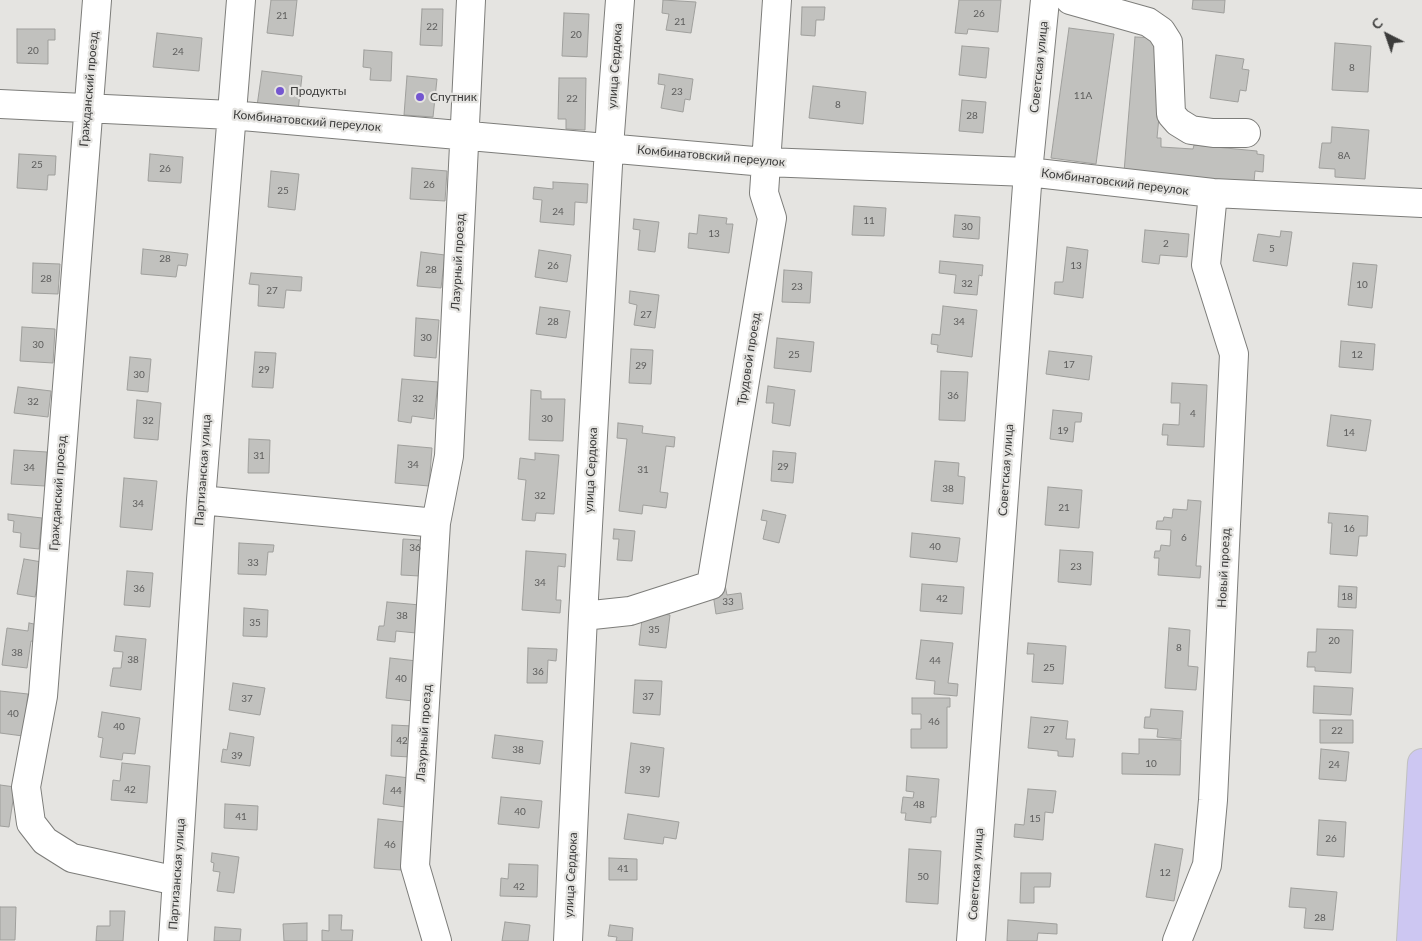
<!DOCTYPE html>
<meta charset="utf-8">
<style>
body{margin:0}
#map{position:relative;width:1422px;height:941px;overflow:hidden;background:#e5e4e1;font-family:Lato,sans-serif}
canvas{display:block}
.north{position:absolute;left:1362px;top:10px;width:50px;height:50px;-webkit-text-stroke:4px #e5e4e1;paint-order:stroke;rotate:319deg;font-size:14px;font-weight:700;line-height:20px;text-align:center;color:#3c3c3b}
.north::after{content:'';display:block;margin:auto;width:18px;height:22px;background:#3c3c3b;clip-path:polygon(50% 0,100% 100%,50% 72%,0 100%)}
</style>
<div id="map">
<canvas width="1422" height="941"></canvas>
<div class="north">С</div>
</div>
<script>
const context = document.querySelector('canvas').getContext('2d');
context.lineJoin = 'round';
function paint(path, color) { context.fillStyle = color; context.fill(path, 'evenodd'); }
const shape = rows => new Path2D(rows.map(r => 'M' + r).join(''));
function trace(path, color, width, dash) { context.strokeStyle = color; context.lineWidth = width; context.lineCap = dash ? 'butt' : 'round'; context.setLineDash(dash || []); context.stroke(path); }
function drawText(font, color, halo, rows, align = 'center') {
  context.font = font + ' Lato,sans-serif'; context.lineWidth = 4.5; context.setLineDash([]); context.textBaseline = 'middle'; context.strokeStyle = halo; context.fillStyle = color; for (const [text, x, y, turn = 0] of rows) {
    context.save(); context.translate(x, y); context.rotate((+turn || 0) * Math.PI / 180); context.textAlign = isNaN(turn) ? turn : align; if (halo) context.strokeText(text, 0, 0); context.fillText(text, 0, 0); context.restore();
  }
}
const building = shape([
 [271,0,297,0,293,36,267,33,271,0],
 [663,0,696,2,691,33,666,30,669,14,662,13,663,0],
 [959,0,1001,0,998,32,968,29,967,34,955,33,959,0],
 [1193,0,1225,0,1224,13,1192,9,1193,0],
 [802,7,825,7,824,20,816,20,815,36,801,35,802,7],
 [422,9,443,9,442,46,420,45,422,9],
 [564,13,589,14,587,57,562,56,564,13],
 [1069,28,1114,34,1096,164,1051,158,1069,28],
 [17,29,55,29,55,40,48,40,48,64,17,63,17,29],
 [157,33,202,38,199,71,153,67,157,33],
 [1135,37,1161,38,1163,73,1157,138,1161,138,1161,147,1193,149,1194,145,1257,151,1257,154,1264,155,1263,172,1255,171,1254,182,1124,172,1135,37],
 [1335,43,1371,46,1368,92,1332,90,1335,43],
 [962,46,989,48,986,78,959,75,962,46],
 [364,50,392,52,391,81,370,80,371,68,363,67,364,50],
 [1216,55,1244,59,1242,69,1249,70,1246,91,1240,90,1238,102,1210,98,1216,55],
 [262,71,302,76,298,111,257,106,262,71],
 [659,74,693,79,690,100,685,99,683,112,661,108,665,85,658,84,659,74],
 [407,76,437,79,433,117,404,115,407,76],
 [559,78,586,78,585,130,566,129,566,119,558,119,559,78],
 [813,86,866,92,863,124,809,118,813,86],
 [962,100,986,102,983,133,959,131,962,100],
 [1332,127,1369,130,1365,179,1335,177,1335,169,1319,168,1322,143,1331,143,1332,127],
 [19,154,56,156,55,175,48,175,47,190,17,188,19,154],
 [150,154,183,157,181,183,148,181,150,154],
 [412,168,447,171,445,201,410,199,412,168],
 [271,171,299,174,295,210,268,207,271,171],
 [553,182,588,184,587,203,575,202,574,225,540,222,542,200,533,199,534,187,553,189,553,182],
 [854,206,886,208,884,236,852,235,854,206],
 [699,215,727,218,726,224,733,224,729,253,688,248,689,233,697,234,699,215],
 [955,215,980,217,979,239,953,237,955,215],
 [634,219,659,222,655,252,638,250,640,230,633,229,634,219],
 [1145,230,1189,234,1187,257,1160,255,1159,264,1142,262,1145,230],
 [1281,231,1292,232,1287,266,1253,261,1258,234,1280,237,1281,231],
 [1067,247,1088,250,1083,298,1054,294,1055,282,1063,282,1067,247],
 [143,249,188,254,186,266,178,265,176,277,141,274,143,249],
 [539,250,571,255,567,282,535,277,539,250],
 [421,252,445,255,441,288,417,286,421,252],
 [940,261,983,265,982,276,979,275,977,295,954,293,956,275,939,273,940,261],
 [33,263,60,264,58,294,32,293,33,263],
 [1353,263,1377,265,1372,308,1348,305,1353,263],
 [784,270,812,272,810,303,782,302,784,270],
 [251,273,302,277,301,291,286,290,284,308,258,306,259,285,249,284,251,273],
 [630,291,659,295,655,328,634,325,637,305,629,303,630,291],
 [943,306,977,310,972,357,937,352,938,345,931,344,932,334,940,335,943,306],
 [540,307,570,311,566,338,536,334,540,307],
 [416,318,439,320,436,358,414,356,416,318],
 [22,327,55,329,53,363,20,361,22,327],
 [777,338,814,342,811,372,774,368,777,338],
 [1341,341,1375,344,1373,370,1339,367,1341,341],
 [631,349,653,350,651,384,629,383,631,349],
 [1049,351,1092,356,1089,380,1046,374,1049,351],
 [255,352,276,353,273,388,252,387,255,352],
 [130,357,151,359,148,392,127,390,130,357],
 [941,371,968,372,965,421,939,420,941,371],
 [402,379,438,382,434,419,412,416,411,423,398,421,402,379],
 [1172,383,1207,385,1204,447,1167,445,1168,435,1162,435,1163,424,1179,425,1180,403,1171,403,1172,383],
 [768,386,795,390,790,426,772,423,774,403,766,403,768,386],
 [18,387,51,391,48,417,14,413,18,387],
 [531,390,541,391,541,399,565,399,563,441,529,440,531,390],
 [137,400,161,403,158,440,134,438,137,400],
 [1053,410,1082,413,1081,422,1075,422,1073,442,1050,439,1053,410],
 [1331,415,1371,420,1366,451,1327,446,1331,415],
 [618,423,643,426,642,433,675,437,674,447,666,446,660,492,668,493,666,508,643,505,642,514,619,511,627,439,617,438,618,423],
 [249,439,270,440,269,473,248,473,249,439],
 [398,445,432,448,429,486,395,483,398,445],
 [14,450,47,452,45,486,11,484,14,450],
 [773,451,796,453,793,483,771,481,773,451],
 [535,453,559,455,554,514,536,513,535,521,522,520,526,480,518,479,520,458,535,460,535,453],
 [935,461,959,463,958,476,965,477,963,504,931,501,935,461],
 [124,478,157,481,152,530,120,527,124,478],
 [1048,487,1082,490,1079,528,1045,525,1048,487],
 [1188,500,1201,501,1196,566,1201,566,1200,578,1158,575,1159,558,1154,558,1155,551,1160,551,1161,545,1170,546,1171,530,1156,529,1157,521,1163,521,1164,517,1172,518,1173,509,1187,510,1188,500],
 [763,510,786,515,779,543,763,539,767,521,761,520,763,510],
 [1329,513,1368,516,1367,536,1359,536,1357,556,1330,554,1332,523,1328,523,1329,513],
 [8,514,42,518,39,549,20,547,21,533,13,532,14,521,8,520,8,514],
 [614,529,635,531,632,561,617,560,619,539,613,539,614,529],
 [421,532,426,557,420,576,401,575,403,539,421,540,421,532],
 [912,533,960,538,957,562,910,557,912,533],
 [239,543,274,545,273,552,268,552,266,575,238,574,239,543],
 [1060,550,1093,552,1091,585,1058,582,1060,550],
 [526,551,566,554,565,567,558,566,556,600,561,600,560,613,522,610,526,551],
 [24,559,42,562,35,597,17,594,24,559],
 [127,571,153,573,150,607,124,605,127,571],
 [922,584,964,587,962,614,920,611,922,584],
 [725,585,727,595,741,593,743,609,716,614,712,587,725,585],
 [1339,586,1357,587,1356,608,1338,607,1339,586],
 [387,602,420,605,416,633,396,631,395,642,377,640,379,626,384,626,387,602],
 [244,608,268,610,267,637,243,636,244,608],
 [643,611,670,615,666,648,639,645,643,611],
 [29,623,39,625,36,642,31,641,27,668,2,665,7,628,28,631,29,623],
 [1169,628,1190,630,1188,666,1198,667,1196,690,1165,688,1169,628],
 [1317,629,1353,630,1351,673,1315,671,1315,667,1307,667,1308,652,1316,652,1317,629],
 [116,636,146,639,141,690,110,686,113,668,121,668,123,652,114,651,116,636],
 [921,640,953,643,948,683,958,684,957,696,934,694,935,681,916,679,921,640],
 [1028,643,1066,646,1063,684,1032,682,1034,654,1027,654,1028,643],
 [528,648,557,649,556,661,548,660,547,683,527,683,528,648],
 [390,658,417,661,413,701,386,698,390,658],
 [635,680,662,681,660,715,633,713,635,680],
 [233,683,265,688,260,715,229,710,233,683],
 [1314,686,1353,688,1351,715,1313,713,1314,686],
 [0,691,28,694,23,736,0,733,0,691],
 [912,698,950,698,950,707,947,707,947,748,911,748,911,729,921,729,921,714,912,714,912,698],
 [1151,709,1183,711,1181,739,1157,737,1158,729,1144,728,1145,717,1150,717,1151,709],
 [102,712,140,718,135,754,123,753,122,760,100,757,103,738,98,737,102,712],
 [1031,717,1068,721,1066,739,1075,739,1073,757,1058,756,1058,751,1028,748,1031,717],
 [1320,720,1353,720,1353,743,1320,743,1320,720],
 [392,725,413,726,411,757,391,756,392,725],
 [230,733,254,737,250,766,221,762,223,749,227,750,230,733],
 [495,735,543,741,540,764,492,758,495,735],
 [1139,739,1181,740,1180,775,1122,774,1122,753,1139,754,1139,739],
 [631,743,664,748,659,797,625,793,631,743],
 [1321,749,1349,752,1346,781,1319,779,1321,749],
 [122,763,150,766,147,803,111,800,113,780,120,781,122,763],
 [386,775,409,778,405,807,383,804,386,775],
 [907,776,939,779,936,817,931,817,931,823,905,820,906,813,901,813,903,797,913,798,914,792,906,791,907,776],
 [0,785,15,787,9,827,0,826,0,785],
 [1028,789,1056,791,1053,813,1045,812,1043,840,1014,837,1015,824,1024,825,1028,789],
 [501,797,542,801,539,828,498,824,501,797],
 [225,804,258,806,257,830,224,828,225,804],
 [628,814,679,822,676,839,664,837,663,844,624,839,628,814],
 [378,819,405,822,401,870,374,868,378,819],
 [1319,820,1346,822,1344,857,1317,855,1319,820],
 [1155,844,1183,849,1174,901,1146,897,1155,844],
 [909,849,941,851,938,904,906,902,909,849],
 [212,853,239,857,234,893,217,891,220,872,213,871,214,863,211,862,212,853],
 [609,858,637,859,637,880,609,880,609,858],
 [509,864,538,865,537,897,500,896,501,878,508,879,509,864],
 [1021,873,1051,873,1050,887,1034,887,1034,903,1020,903,1021,873],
 [1291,888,1337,892,1333,930,1304,928,1306,908,1289,907,1291,888],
 [0,907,16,907,15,940,0,940,0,907],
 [110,911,125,911,123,941,96,941,97,926,110,926,110,911],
 [329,915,342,915,341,930,353,930,352,941,322,941,322,930,329,931,329,915],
 [1008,920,1057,924,1057,934,1038,933,1037,941,1007,941,1008,920],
 [505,922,530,925,528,941,502,941,505,922],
 [307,923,307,941,284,941,283,924,307,923],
 [610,925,633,928,632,941,616,941,617,937,608,936,610,925],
 [215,927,241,929,240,941,214,941,215,927]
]);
const minor = shape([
 [97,0,43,696,26,787,31,823,45,841,72,858,177,881],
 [1070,0,1148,22,1161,31,1168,42,1171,114,1178,122,1191,130,1213,133,1246,133],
 [0,104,231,115,765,162,1028,172,1213,193,1422,203],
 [201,500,436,523],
 [583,616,630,611,711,585,772,218,764,193,777,0],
 [173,941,201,500,241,0],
 [437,941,415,866,436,523,449,456,471,0],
 [568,941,583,616,609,147,620,0],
 [971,941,1028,172,1045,0],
 [1177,941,1207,865,1213,800,1234,354,1206,265,1213,193]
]);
const major = shape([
 [1411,941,1422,763]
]);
const markers = [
 [280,91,5,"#7456d0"],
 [420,97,5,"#7456d0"]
];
const numberNames = [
 ["26",979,14],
 ["21",282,16],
 ["21",680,22],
 ["22",432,27],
 ["20",576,35],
 ["20",33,51],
 ["24",178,52],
 ["8",1352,68],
 ["23",677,92],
 ["11А",1083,96],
 ["22",572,99],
 ["8",838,105],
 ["28",972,116],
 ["8А",1344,156],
 ["25",37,165],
 ["26",165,169],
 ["26",429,185],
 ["25",283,191],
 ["24",558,212],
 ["11",869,221],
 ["30",967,227],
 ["13",714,234],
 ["2",1166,244],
 ["5",1272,249],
 ["28",165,259],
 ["26",553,266],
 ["13",1076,266],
 ["28",431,270],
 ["28",46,279],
 ["32",967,284],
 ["10",1362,285],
 ["23",797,287],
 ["27",272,291],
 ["27",646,315],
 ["28",553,322],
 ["34",959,322],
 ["30",426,338],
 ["30",38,345],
 ["25",794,355],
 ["12",1357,355],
 ["17",1069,365],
 ["29",641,366],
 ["29",264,370],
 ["30",139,375],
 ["36",953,396],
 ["32",418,399],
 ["32",33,402],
 ["4",1193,414],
 ["30",547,419],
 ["32",148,421],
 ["19",1063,431],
 ["14",1349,433],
 ["31",259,456],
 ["34",413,465],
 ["29",783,467],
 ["34",29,468],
 ["31",643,470],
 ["38",948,489],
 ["32",540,496],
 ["34",138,504],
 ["21",1064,508],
 ["16",1349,529],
 ["6",1184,538],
 ["40",935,547],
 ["36",415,548],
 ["33",253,563],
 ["23",1076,567],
 ["34",540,583],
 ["36",139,589],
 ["18",1347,597],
 ["42",942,599],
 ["33",728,602],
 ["38",402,616],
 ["35",255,623],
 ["35",654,630],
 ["20",1334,641],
 ["8",1179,648],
 ["38",17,653],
 ["38",133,660],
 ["44",935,661],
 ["25",1049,668],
 ["36",538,672],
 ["40",401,679],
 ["37",648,697],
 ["37",247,699],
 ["40",13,714],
 ["46",934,722],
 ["40",119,727],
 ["27",1049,730],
 ["22",1337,731],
 ["42",402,741],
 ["38",518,750],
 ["39",237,756],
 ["10",1151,764],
 ["24",1334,765],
 ["39",645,770],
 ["42",130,790],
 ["44",396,791],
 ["48",919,805],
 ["40",520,812],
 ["41",241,817],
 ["15",1035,819],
 ["26",1331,839],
 ["46",390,845],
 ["41",623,869],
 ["12",1165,873],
 ["50",923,877],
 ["42",519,887],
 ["28",1320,918]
];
const streetNames = [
 ["улица Сердюка",615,66,-86],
 ["Советская улица",1039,67,-84],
 ["Гражданский проезд",89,89,-85],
 ["Комбинатовский переулок",307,121,5],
 ["Комбинатовский переулок",711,156,5],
 ["Комбинатовский переулок",1115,182,7],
 ["Лазурный проезд",458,262,-87],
 ["Трудовой проезд",749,359,-81],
 ["Партизанская улица",203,470,-86],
 ["улица Сердюка",591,470,-87],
 ["Советская улица",1006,470,-86],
 ["Гражданский проезд",58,493,-86],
 ["Новый проезд",1224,568,-87],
 ["Лазурный проезд",424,733,-86],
 ["Партизанская улица",177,874,-86],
 ["Советская улица",976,874,-86],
 ["улица Сердюка",571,875,-87]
];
const poiNames = [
 ["Продукты",290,91],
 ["Спутник",430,97]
];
paint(building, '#c1c1be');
trace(building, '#9f9f9c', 1);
trace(minor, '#7d7d7a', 30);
trace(major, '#c1c1c0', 30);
trace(minor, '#fff', 28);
trace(major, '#cdc7f2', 28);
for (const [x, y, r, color] of markers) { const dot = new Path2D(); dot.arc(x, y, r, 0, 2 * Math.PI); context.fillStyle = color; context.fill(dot); trace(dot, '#e5e4e1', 2); }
drawText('10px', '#5d5d5c', null, numberNames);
drawText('12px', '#3c3c3b', '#e5e4e1', streetNames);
drawText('12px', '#3c3c3b', '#e5e4e1', poiNames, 'left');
</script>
